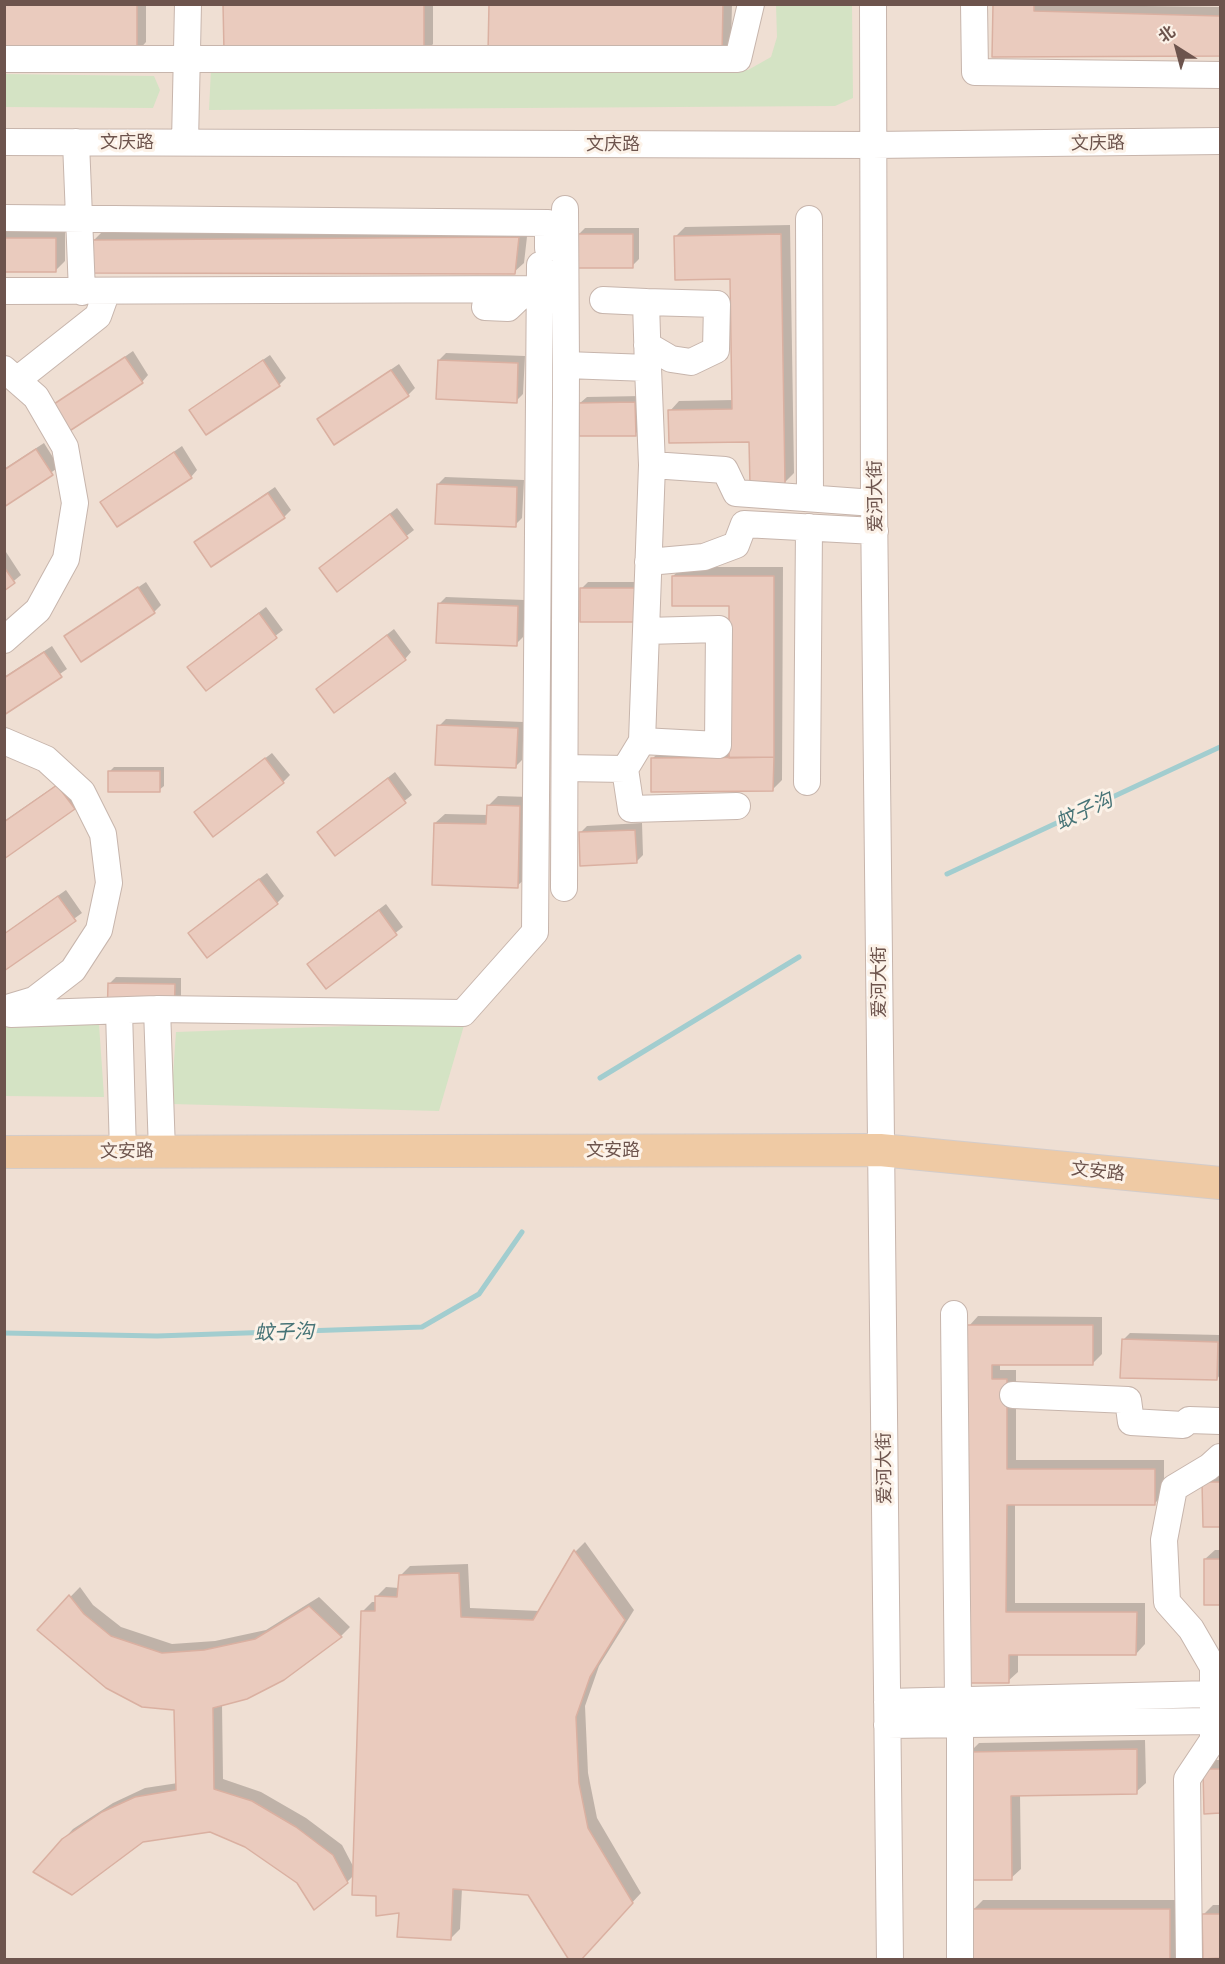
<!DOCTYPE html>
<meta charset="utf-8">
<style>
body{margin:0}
#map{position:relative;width:1225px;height:1964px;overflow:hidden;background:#f8ede3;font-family:"Exo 2","Noto Sans SC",sans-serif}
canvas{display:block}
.frame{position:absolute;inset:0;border:6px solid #6d544d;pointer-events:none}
.north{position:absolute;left:1147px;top:18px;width:60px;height:60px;-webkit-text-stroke:4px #fcf2e8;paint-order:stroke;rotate:324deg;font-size:16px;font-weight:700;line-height:24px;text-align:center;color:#6d544d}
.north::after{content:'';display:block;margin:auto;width:21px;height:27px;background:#6d544d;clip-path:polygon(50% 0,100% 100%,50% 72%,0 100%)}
</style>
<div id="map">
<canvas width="1225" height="1964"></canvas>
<div class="frame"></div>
<div class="north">北</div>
</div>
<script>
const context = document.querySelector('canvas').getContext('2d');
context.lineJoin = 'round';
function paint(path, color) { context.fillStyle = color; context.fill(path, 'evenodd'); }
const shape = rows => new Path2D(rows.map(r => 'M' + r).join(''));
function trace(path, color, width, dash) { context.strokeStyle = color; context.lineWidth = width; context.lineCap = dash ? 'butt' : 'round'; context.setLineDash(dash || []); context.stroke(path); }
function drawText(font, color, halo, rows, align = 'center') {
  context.font = font + ' "Exo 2","Noto Sans SC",sans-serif'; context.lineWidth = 6; context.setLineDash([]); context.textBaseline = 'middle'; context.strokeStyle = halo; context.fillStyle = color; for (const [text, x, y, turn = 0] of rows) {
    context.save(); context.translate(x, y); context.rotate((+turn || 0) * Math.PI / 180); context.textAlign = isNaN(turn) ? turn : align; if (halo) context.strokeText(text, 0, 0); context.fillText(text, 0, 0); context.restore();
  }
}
const residential = shape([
 [5,5,1220,5,1220,1959,5,1960]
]);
const green = shape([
 [776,5,852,5,853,98,835,106,209,110,211,69,748,70,771,57,777,37],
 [5,74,154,76,160,90,153,108,5,107],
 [465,1022,439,1111,171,1104,176,1032],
 [5,1024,99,1024,104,1097,5,1096]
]);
const shadow = shape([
 [4,4,146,4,146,42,137,52],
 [225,4,433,4,433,44,424,54],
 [490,4,732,4,731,44,722,53],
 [995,4,1220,7,1220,54,994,56],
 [790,225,794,473,784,483,751,440,670,411,679,401,734,400,732,278,676,236,685,227],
 [528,228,524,263,514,272,94,240,103,231],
 [585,228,639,228,639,259,632,266,578,235],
 [4,229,65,230,65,261,55,271,4,271],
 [133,351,148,375,142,382,53,407],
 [446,353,525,356,523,394,516,401,439,360],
 [270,355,286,378,279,385,190,410],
 [399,364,415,388,408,395,319,419],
 [642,396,642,427,635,434,580,403,587,397],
 [44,443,59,467,4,505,4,469],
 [182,446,197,470,191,477,102,502],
 [445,477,524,480,522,518,515,525,438,484],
 [275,487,291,510,284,517,196,542],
 [397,508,414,530,338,590,321,568],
 [6,552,21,575,4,589,4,553],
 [683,567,783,567,782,780,772,790,653,758,662,749,731,749,731,604,673,576],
 [146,582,161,605,154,612,66,637],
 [588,582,643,582,643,613,581,589],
 [446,597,525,600,523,637,516,644,439,604],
 [266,607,283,630,206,689,196,660],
 [394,629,411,652,405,659,318,689],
 [52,646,67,669,4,713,4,677],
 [446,719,524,722,522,760,515,767,439,726],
 [272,753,290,775,283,782,203,806],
 [114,767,164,767,164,786,159,790,109,772],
 [395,772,412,795,336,854,319,832],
 [65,779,81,801,4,857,4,821],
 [498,796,529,797,527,877,517,886,435,823,445,814,488,815,488,806],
 [642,823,643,855,636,862,580,833,587,826],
 [267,873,284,896,277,903,197,926],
 [66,890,82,913,4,969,4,934],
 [386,904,403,927,326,987,316,957],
 [116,977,181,978,181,1014,109,984],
 [978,1316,1102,1317,1102,1354,1092,1364,1000,1363,1000,1370,1016,1370,1016,1460,1164,1460,1164,1494,1154,1504,1015,1504,1015,1603,1145,1603,1145,1644,1136,1654,1018,1654,1018,1672,1008,1681,969,1326],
 [1130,1333,1220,1335,1220,1375,1217,1379,1123,1340],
 [1220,1473,1220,1525,1204,1526,1203,1483],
 [585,1542,634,1610,599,1666,585,1706,588,1773,597,1818,641,1893,579,1960,529,1894,462,1888,460,1929,450,1939,400,1911,354,1875,347,1882,298,1882,246,1845,210,1831,63,1840,73,1829,113,1803,145,1788,178,1783,175,1708,39,1629,80,1587,93,1605,121,1627,172,1644,215,1641,266,1630,319,1597,350,1627,341,1636,222,1704,223,1779,261,1792,306,1818,342,1845,354,1868,363,1611,372,1602,377,1602,377,1596,386,1587,399,1588,400,1576,410,1566,468,1564,470,1608,540,1611,576,1551],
 [1215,1550,1220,1550,1220,1604,1206,1604,1205,1559],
 [1145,1740,1146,1783,1136,1792,1020,1794,1021,1869,1011,1878,970,1752,979,1743],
 [1214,1760,1220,1760,1220,1812,1205,1812,1205,1769],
 [983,1900,1179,1900,1179,1960,974,1960,974,1909],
 [1213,1905,1220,1905,1220,1957,1204,1957,1204,1914]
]);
const stream = shape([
 [947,874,1220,747],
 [600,1078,799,957],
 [4,1333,157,1336,422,1327,479,1294,522,1232]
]);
const building = shape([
 [4,4,137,4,137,53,4,51,4,4],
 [223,4,424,4,424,55,224,52,223,4],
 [489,4,723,4,722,55,488,52,489,4],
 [993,4,1034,4,1034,11,1220,16,1220,56,992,57,993,4],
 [576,234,633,234,633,268,577,268,576,234],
 [781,234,785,484,750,485,749,442,669,443,668,410,732,409,730,279,675,280,674,236,781,234],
 [519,237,515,274,93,273,92,240,519,237],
 [4,238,56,238,56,272,4,272,4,238],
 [125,357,143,383,68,432,51,406,125,357],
 [263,360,280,386,206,435,189,410,263,360],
 [438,360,518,363,517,403,436,399,438,360],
 [391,370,409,396,334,445,317,419,391,370],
 [635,402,636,436,579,436,579,403,635,402],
 [36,449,53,475,4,507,4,470,36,449],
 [174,452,192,478,117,527,100,502,174,452],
 [437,484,517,487,516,527,435,524,437,484],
 [268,493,285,518,211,567,194,542,268,493],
 [390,514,408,538,337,592,319,568,390,514],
 [4,567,15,583,4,591,4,567],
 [672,576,774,576,774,757,729,758,729,606,672,606,672,576],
 [138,587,155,613,81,662,64,636,138,587],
 [580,588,636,588,636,622,580,622,580,588],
 [438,603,518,606,517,646,436,643,438,603],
 [259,613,277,638,206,691,187,667,259,613],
 [387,635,406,660,334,713,316,689,387,635],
 [44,652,62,677,4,715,4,678,44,652],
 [437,725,518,728,516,768,435,765,437,725],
 [774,757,773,791,651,792,651,758,774,757],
 [265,758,284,783,213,837,194,812,265,758],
 [108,771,160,771,160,792,108,792,108,771],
 [388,778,406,803,335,856,317,832,388,778],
 [57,785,75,809,4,859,4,822,57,785],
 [487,805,520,806,518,888,432,885,434,823,486,824,487,805],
 [635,830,637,863,580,866,579,832,635,830],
 [259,879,278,904,207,958,188,933,259,879],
 [58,896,76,921,4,971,4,934,58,896],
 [379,910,397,935,326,989,307,964,379,910],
 [108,983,175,984,174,1022,107,1022,108,983],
 [967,1325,1093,1325,1093,1365,992,1365,992,1379,1007,1379,1007,1469,1155,1469,1155,1505,1007,1505,1006,1612,1137,1612,1136,1655,1009,1655,1009,1683,965,1683,967,1325],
 [1122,1339,1218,1342,1217,1380,1120,1378,1122,1339],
 [1202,1482,1220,1482,1220,1527,1203,1527,1202,1482],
 [574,1550,625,1620,590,1677,576,1717,579,1783,588,1828,633,1903,581,1960,569,1960,528,1895,453,1889,451,1940,397,1937,399,1913,376,1916,376,1896,352,1895,361,1611,375,1611,375,1596,397,1597,399,1575,459,1573,461,1617,533,1620,574,1550],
 [1204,1559,1220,1559,1220,1605,1204,1605,1204,1559],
 [69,1595,84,1614,111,1636,162,1653,204,1650,255,1639,309,1606,342,1637,284,1680,247,1699,213,1708,214,1789,252,1801,296,1827,333,1855,348,1883,314,1910,297,1883,245,1847,210,1832,143,1842,72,1895,33,1872,62,1839,102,1812,135,1797,176,1790,174,1710,142,1707,106,1688,37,1630,69,1595],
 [1137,1749,1137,1794,1011,1796,1012,1880,970,1880,968,1752,1137,1749],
 [1203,1769,1220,1769,1220,1813,1204,1814,1203,1769],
 [972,1909,1170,1909,1170,1960,972,1960,972,1909],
 [1202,1914,1220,1914,1220,1958,1203,1959,1202,1914]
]);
const minor = shape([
 [873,4,874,503,890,1960],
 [974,4,975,72,1220,75],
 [4,59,738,59,751,4],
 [4,142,872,145,1220,141],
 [76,142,82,292],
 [185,142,188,4],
 [565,209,566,365,648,368],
 [4,218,548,223,548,248],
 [809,219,810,498],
 [4,291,540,289],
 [603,300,646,302],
 [485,307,508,308,528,289],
 [647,345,671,359,691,362,716,350,717,304,646,302,648,368,652,465,725,470,736,493,874,503],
 [4,369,36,397,65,447,75,503,66,559,38,610,4,640],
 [17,380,98,316,107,291],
 [648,562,704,557,736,545,744,524,875,531],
 [4,741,46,759,82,792,103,834,109,883,99,930,73,970,34,1000,4,1009],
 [642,741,718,745,719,629,646,631],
 [565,768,625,769,642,741,652,465],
 [625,769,631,809,737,806],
 [807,782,809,527],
 [564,888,566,365],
 [119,1011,123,1152],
 [11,1014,157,1009],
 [162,1151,157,1009,463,1013,535,932,540,265],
 [954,1314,958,1700],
 [1013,1395,1128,1400,1131,1422,1183,1425,1189,1420,1220,1421],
 [1213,1694,1213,1667,1191,1629,1167,1602,1164,1540,1174,1488,1209,1467,1220,1457],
 [887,1702,1213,1694,1213,1721],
 [960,1724,960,1960],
 [887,1725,1213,1721,1213,1740,1187,1779,1189,1960]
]);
const major = shape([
 [4,1152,880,1150,1220,1183]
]);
const streetNames = [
 ["文庆路",127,142],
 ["文庆路",1098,143,-1],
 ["文庆路",613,144],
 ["爱河大街",875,496,-91],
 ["爱河大街",879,982,-90],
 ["文安路",613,1150],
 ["文安路",127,1151,-1],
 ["文安路",1098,1171,6],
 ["爱河大街",884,1468,-91]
];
const waterNames = [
 ["蚊子沟",1084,811,-25],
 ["蚊子沟",284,1332,-2]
];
paint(residential, '#efdfd3');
paint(green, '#d4e3c4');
paint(shadow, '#0003');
trace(stream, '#a2cdcf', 5);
paint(building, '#eacbbe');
trace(building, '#dab0a1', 1.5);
trace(minor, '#c7b5ac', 28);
trace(major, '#d3ccca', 34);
trace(minor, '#fff', 26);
trace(major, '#efcaa4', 32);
drawText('18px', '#6d544d', '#fcf2e8', streetNames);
drawText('italic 20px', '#477477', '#fcf2e8', waterNames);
</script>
